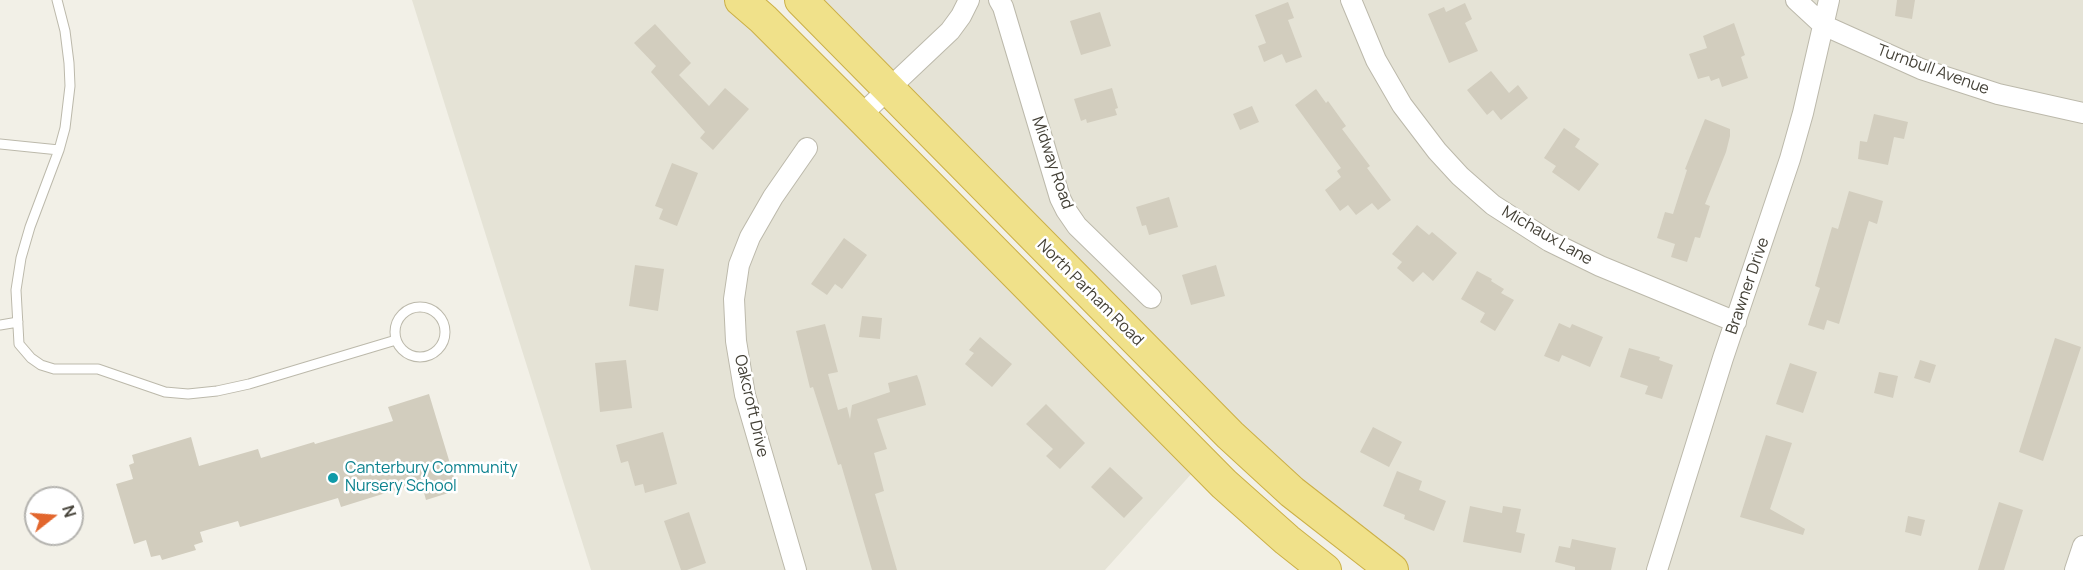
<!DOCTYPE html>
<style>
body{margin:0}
#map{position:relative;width:2083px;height:570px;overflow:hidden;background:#f2f0e7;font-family:Manrope,sans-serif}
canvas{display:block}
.north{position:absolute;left:24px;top:486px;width:60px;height:60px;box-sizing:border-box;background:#fff;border:2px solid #b4b3af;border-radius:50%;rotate:73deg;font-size:16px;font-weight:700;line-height:24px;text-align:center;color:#444137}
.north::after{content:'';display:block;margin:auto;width:21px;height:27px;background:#e2662d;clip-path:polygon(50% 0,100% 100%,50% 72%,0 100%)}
</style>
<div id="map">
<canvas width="2083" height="570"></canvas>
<div class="north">N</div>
</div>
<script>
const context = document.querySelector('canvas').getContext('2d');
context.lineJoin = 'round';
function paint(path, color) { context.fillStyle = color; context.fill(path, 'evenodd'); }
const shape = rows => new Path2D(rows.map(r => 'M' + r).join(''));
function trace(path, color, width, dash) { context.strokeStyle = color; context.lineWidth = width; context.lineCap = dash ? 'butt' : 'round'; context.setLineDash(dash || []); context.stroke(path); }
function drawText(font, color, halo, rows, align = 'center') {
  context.font = font + ' Manrope,sans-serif'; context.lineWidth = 5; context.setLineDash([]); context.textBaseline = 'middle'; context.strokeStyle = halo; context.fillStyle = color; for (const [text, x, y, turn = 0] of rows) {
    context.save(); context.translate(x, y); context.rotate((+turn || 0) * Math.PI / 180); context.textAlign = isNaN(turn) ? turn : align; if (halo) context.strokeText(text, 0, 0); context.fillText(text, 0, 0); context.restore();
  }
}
const residential = shape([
 [412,0,741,0,1202,462,1105,570,591,570],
 [800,0,2083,0,2083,570,1393,570]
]);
const building = shape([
 [1897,0,1915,0,1912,19,1895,16],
 [1288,2,1294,18,1288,20,1302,57,1286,63,1282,54,1264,62,1258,46,1266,43,1255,15],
 [1465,3,1472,19,1465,23,1478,51,1449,63,1428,14,1444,7,1446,12],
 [1100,12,1111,46,1081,55,1070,21],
 [1734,23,1745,55,1741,57,1748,78,1722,87,1719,78,1711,81,1709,76,1698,79,1689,54,1707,48,1703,36],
 [655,24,691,63,679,75,709,106,725,88,749,109,713,150,700,138,705,132,651,72,656,66,634,43],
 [1491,71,1509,93,1518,85,1528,98,1501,120,1493,110,1487,115,1467,90],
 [1112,88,1118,108,1115,109,1117,115,1087,123,1086,119,1081,121,1074,99],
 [1316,89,1326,103,1328,101,1346,126,1342,129,1370,166,1367,168,1391,200,1378,210,1372,203,1356,215,1348,205,1340,211,1325,190,1341,177,1337,171,1341,168,1295,105],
 [1252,106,1259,122,1240,130,1233,114],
 [1874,114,1908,122,1904,139,1894,137,1888,165,1858,159,1860,141,1867,142],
 [1705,119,1730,129,1730,136,1726,152,1705,204,1710,206,1700,238,1695,237,1687,262,1671,257,1675,244,1657,238,1665,212,1673,214,1687,170,1685,169],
 [1564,128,1580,139,1575,147,1599,164,1579,191,1552,172,1556,166,1544,158],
 [672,163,698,173,677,226,659,219,663,209,655,206],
 [1849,191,1883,201,1877,224,1869,221,1839,324,1827,320,1824,330,1808,325,1820,288,1815,286,1832,227,1838,229],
 [1169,197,1178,227,1149,235,1146,225,1142,226,1136,207],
 [1417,225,1429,235,1432,232,1457,253,1433,281,1423,272,1413,282,1397,268,1402,262,1392,254],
 [844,238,867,255,842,289,835,284,827,295,811,284],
 [635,265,664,269,658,311,629,306],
 [1216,265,1225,296,1191,305,1182,275],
 [1477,271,1492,279,1491,281,1504,289,1501,293,1514,300,1495,331,1480,322,1485,313,1461,299],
 [862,316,882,318,880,339,859,337],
 [1559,323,1570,328,1572,324,1603,337,1590,367,1562,355,1559,362,1544,356],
 [825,324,838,372,828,374,838,410,847,407,850,419,852,405,890,392,888,383,917,375,920,383,926,405,877,419,887,449,874,453,884,491,875,494,897,570,872,570,841,464,838,465,813,387,810,388,796,331],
 [980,337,1012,364,992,387,965,364,974,353,969,350],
 [2055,338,2081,347,2043,461,2019,452],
 [1629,348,1660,357,1659,360,1673,365,1662,399,1645,394,1648,386,1620,377],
 [626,360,632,408,600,412,595,363],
 [1920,360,1936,365,1930,383,1914,378],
 [1790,363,1817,372,1803,413,1776,404],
 [1879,372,1898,376,1893,398,1874,393],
 [429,394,458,490,426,500,421,482,341,507,338,498,240,527,238,521,200,532,203,542,194,545,196,550,162,560,160,555,151,557,146,540,134,544,116,484,133,479,129,465,134,463,132,455,191,437,199,466,258,449,261,458,314,442,315,444,393,421,388,407],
 [1046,404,1085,443,1060,469,1046,456,1053,449,1026,424],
 [1373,427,1402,442,1389,467,1360,452],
 [663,432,677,484,645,493,643,484,635,486,628,461,621,463,616,445],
 [1766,435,1792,443,1770,509,1805,529,1803,535,1740,517],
 [1110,467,1143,498,1124,518,1091,487],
 [1397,471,1422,481,1419,490,1446,501,1434,531,1404,519,1405,515,1383,506],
 [1999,502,2023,510,2004,570,1978,570],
 [1470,506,1502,513,1503,506,1521,509,1516,532,1525,534,1521,553,1463,542],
 [689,512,706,563,687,570,681,570,664,521],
 [1908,516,1925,520,1921,536,1905,532],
 [1572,539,1616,548,1611,570,1575,570,1575,567,1555,562,1559,546,1570,548]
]);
const service = shape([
 [57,0,65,31,69,63,70,86,65,128,59,150,30,227,21,258,16,290,19,344,31,358,41,365,54,369,98,369,165,392,188,394,217,391,249,384,396,340],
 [0,144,59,150],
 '395 332a25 25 0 1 1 50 0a25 25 0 1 1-50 0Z',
 [0,325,18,322]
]);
const minor = shape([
 [999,0,1003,7,1060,198,1066,210,1077,226,1151,298],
 [1351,0,1376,60,1402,105,1437,151,1460,176,1493,205,1549,241,1600,266,1736,322],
 [1796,0,1823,25,1921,69,1998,94,2083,113],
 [860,116,950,31,961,16,969,0],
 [796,570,745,395,736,341,734,299,739,265,750,237,773,197,807,148],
 [1657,570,1723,358,1790,159,1803,113,1829,0],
 [2075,570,2083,546]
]);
const trunk = shape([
 [741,0,763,19,860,116,1224,484,1287,540,1325,570],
 [801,0,1230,435,1292,492,1392,570]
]);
const markers = [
 [333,478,6,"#0f9aa8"]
];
const streetNames = [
 ["Turnbull Avenue",1933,70,20],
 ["Midway Road",1052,163,71],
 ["Michaux Lane",1547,236,30],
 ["Brawner Drive",1748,286,-71],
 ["North Parham Road",1090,293,45],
 ["Oakcroft Drive",751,406,77]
];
const cultureNames = [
 ["Canterbury Community",345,469],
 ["Nursery School",345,487]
];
paint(residential, '#e5e3d6');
paint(building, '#d2cdbe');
trace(service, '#bcb9ab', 11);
trace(minor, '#bcb9ab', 22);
trace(trunk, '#ccb047', 34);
trace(service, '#fff', 9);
trace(minor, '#fff', 20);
trace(trunk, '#f0e18a', 32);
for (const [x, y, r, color] of markers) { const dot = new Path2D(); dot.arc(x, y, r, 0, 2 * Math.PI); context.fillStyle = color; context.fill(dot); trace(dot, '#fff', 2); }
drawText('16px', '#444137', '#fff', streetNames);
drawText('16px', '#0d838f', '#fff', cultureNames, 'left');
</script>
